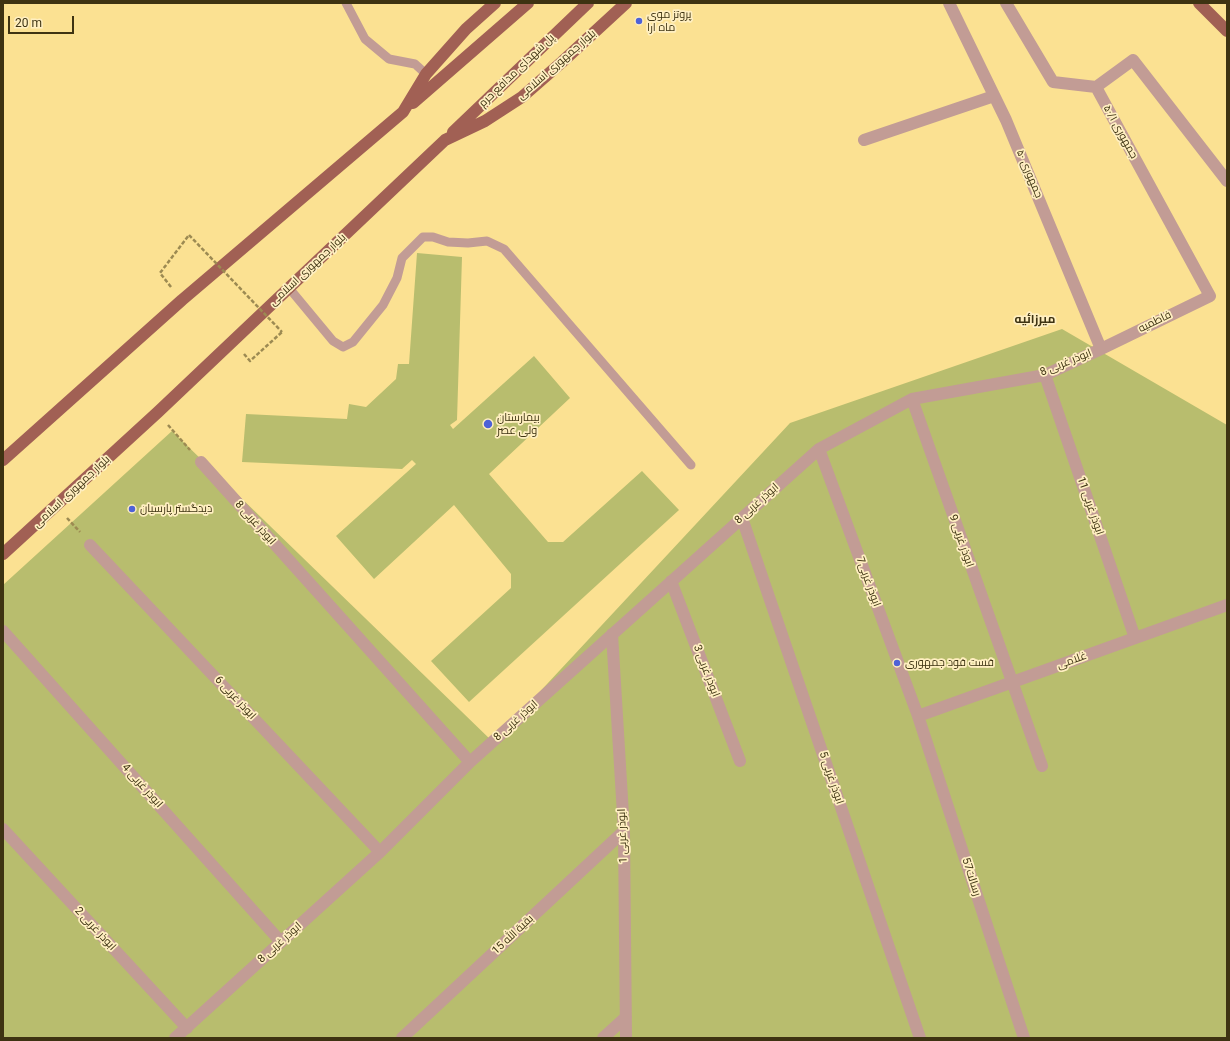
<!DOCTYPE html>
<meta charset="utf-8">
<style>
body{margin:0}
#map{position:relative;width:1230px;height:1041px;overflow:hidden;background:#fbe192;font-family:Roboto,sans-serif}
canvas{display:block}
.frame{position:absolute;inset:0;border:4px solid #3e3312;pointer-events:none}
.scale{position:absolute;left:8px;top:16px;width:66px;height:18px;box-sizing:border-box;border:2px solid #3e3312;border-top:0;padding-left:5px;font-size:12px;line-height:14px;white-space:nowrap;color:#3e3312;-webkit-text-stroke:3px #ffefc1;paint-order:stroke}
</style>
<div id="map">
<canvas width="1230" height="1041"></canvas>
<div class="frame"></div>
<div class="scale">20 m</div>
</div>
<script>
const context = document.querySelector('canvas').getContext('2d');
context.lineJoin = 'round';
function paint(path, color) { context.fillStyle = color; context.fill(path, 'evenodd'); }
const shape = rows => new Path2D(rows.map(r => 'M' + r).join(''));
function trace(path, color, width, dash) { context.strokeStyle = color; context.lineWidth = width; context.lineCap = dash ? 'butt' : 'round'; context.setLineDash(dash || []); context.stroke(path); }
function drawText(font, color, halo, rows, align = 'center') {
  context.font = font + ' Roboto,Cairo,sans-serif'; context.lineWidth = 3.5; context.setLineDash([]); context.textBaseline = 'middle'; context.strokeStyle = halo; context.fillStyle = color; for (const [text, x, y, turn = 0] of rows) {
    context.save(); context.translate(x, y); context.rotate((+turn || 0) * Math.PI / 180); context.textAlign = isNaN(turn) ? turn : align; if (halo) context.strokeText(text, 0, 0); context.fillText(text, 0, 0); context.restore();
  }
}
const building = shape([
 [417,253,462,257,457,420,450,425,453,429,534,356,570,398,489,474,548,542,563,542,642,471,679,510,469,702,431,661,511,588,511,574,454,505,374,579,336,536,416,464,412,460,402,469,242,462,246,414,347,419,349,404,366,407,396,379,398,364,409,364],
 [1062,329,1227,425,1227,1038,3,1038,3,585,172,431,493,742,790,423]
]);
const path = shape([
 [171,287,160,273,189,235],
 [244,354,250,361,282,332],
 [168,425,190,450],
 [67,518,80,532]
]);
const lane = shape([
 [346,3,365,39,389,59,415,64,426,74],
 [289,288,333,341,343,347,353,342,383,305,397,278,402,258,423,237,433,237,448,242,468,243,487,241,504,249,691,465]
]);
const street = shape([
 [949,3,1006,120,1101,349],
 [1096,87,1133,60,1227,181],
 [864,140,994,96],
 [1045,375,1135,638],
 [912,399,1042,766],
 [819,449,918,716,1024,1038],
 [201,462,470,762],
 [742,518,920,1038],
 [90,545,380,852],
 [671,581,740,761],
 [3,631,281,942],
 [612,634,624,831,626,1038],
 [918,716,1227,605],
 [3,829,187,1028],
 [175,1038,380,852,470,762,819,449,912,399,1045,375,1101,349,1210,296,1096,87,1053,82,1006,3],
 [402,1038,624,831],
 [603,1038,626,1017]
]);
const primary = shape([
 [1199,3,1227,31],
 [413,103,528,3],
 [453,132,588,3],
 [3,460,182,300,403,112,426,74,466,29,495,3],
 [3,554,158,412,445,140,485,121,522,97,562,62,626,3]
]);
const pathBridge = shape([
 [189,235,282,332]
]);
const markers = [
 [639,21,4,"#4e62d7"],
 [488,424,5,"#4e62d7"],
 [132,509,4,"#4e62d7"],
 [897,663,4,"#4e62d7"]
];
const poiNames = [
 ["پروتز موی",647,15],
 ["ماه ارا",647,28],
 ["بیمارستان",497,418],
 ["ولی عصر",497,431],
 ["دیدگستر پارسیان",140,509],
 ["فست فود جمهوری",905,663]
];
const streetNames = [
 ["بلوار جمهوری اسلامی",557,65,-41],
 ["پل شهدای مدافع حرم",517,71,-44],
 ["جمهوری ۵۰/۱",1120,132,61],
 ["جمهوری ۵۰",1029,174,67],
 ["بلوار جمهوری اسلامی",308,270,-43],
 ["فاطمیه",1155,322,-26],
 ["ابوذر غربی 8",1066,363,-22],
 ["بلوار جمهوری اسلامی",72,492,-43],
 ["ابوذر غربی 8",757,504,-42],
 ["ابوذر غربی 11",1090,506,71],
 ["ابوذر غربی 8",255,523,48],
 ["ابوذر غربی 9",961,541,71],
 ["ابوذر غربی7",868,582,70],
 ["غلامی",1072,661,-20],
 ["ابوذر غربی 3",706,671,69],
 ["ابوذر غربی 6",235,698,47],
 ["ابوذر غربی 8",516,721,-42],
 ["ابوذر غربی 5",831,778,71],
 ["ابوذر غربی 4",142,786,48],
 ["ابوذر غربی 1",623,836,-92],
 ["رسالت57",971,877,72],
 ["ابوذر غربی 2",95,929,47],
 ["بقیة الله 15",513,935,-43],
 ["ابوذر غربی 8",280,943,-42]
];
const neighbourhoodNames = [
 ["میرزائیه",1035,320]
];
paint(building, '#b8bd6e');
trace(path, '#9c8a52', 2.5, [4, 2]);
trace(lane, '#c29c95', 9);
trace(street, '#c29c95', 12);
trace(primary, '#a16054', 12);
trace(pathBridge, '#9c8a52', 2.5, [4, 2]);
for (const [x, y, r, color] of markers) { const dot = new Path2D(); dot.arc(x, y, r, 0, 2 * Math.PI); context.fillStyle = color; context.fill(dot); trace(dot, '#ffefc1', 1.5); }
drawText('11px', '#3e3312', '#ffefc1', poiNames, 'left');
drawText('11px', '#3e3312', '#ffefc1', streetNames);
drawText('bold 12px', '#3e3312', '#ffefc1', neighbourhoodNames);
</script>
